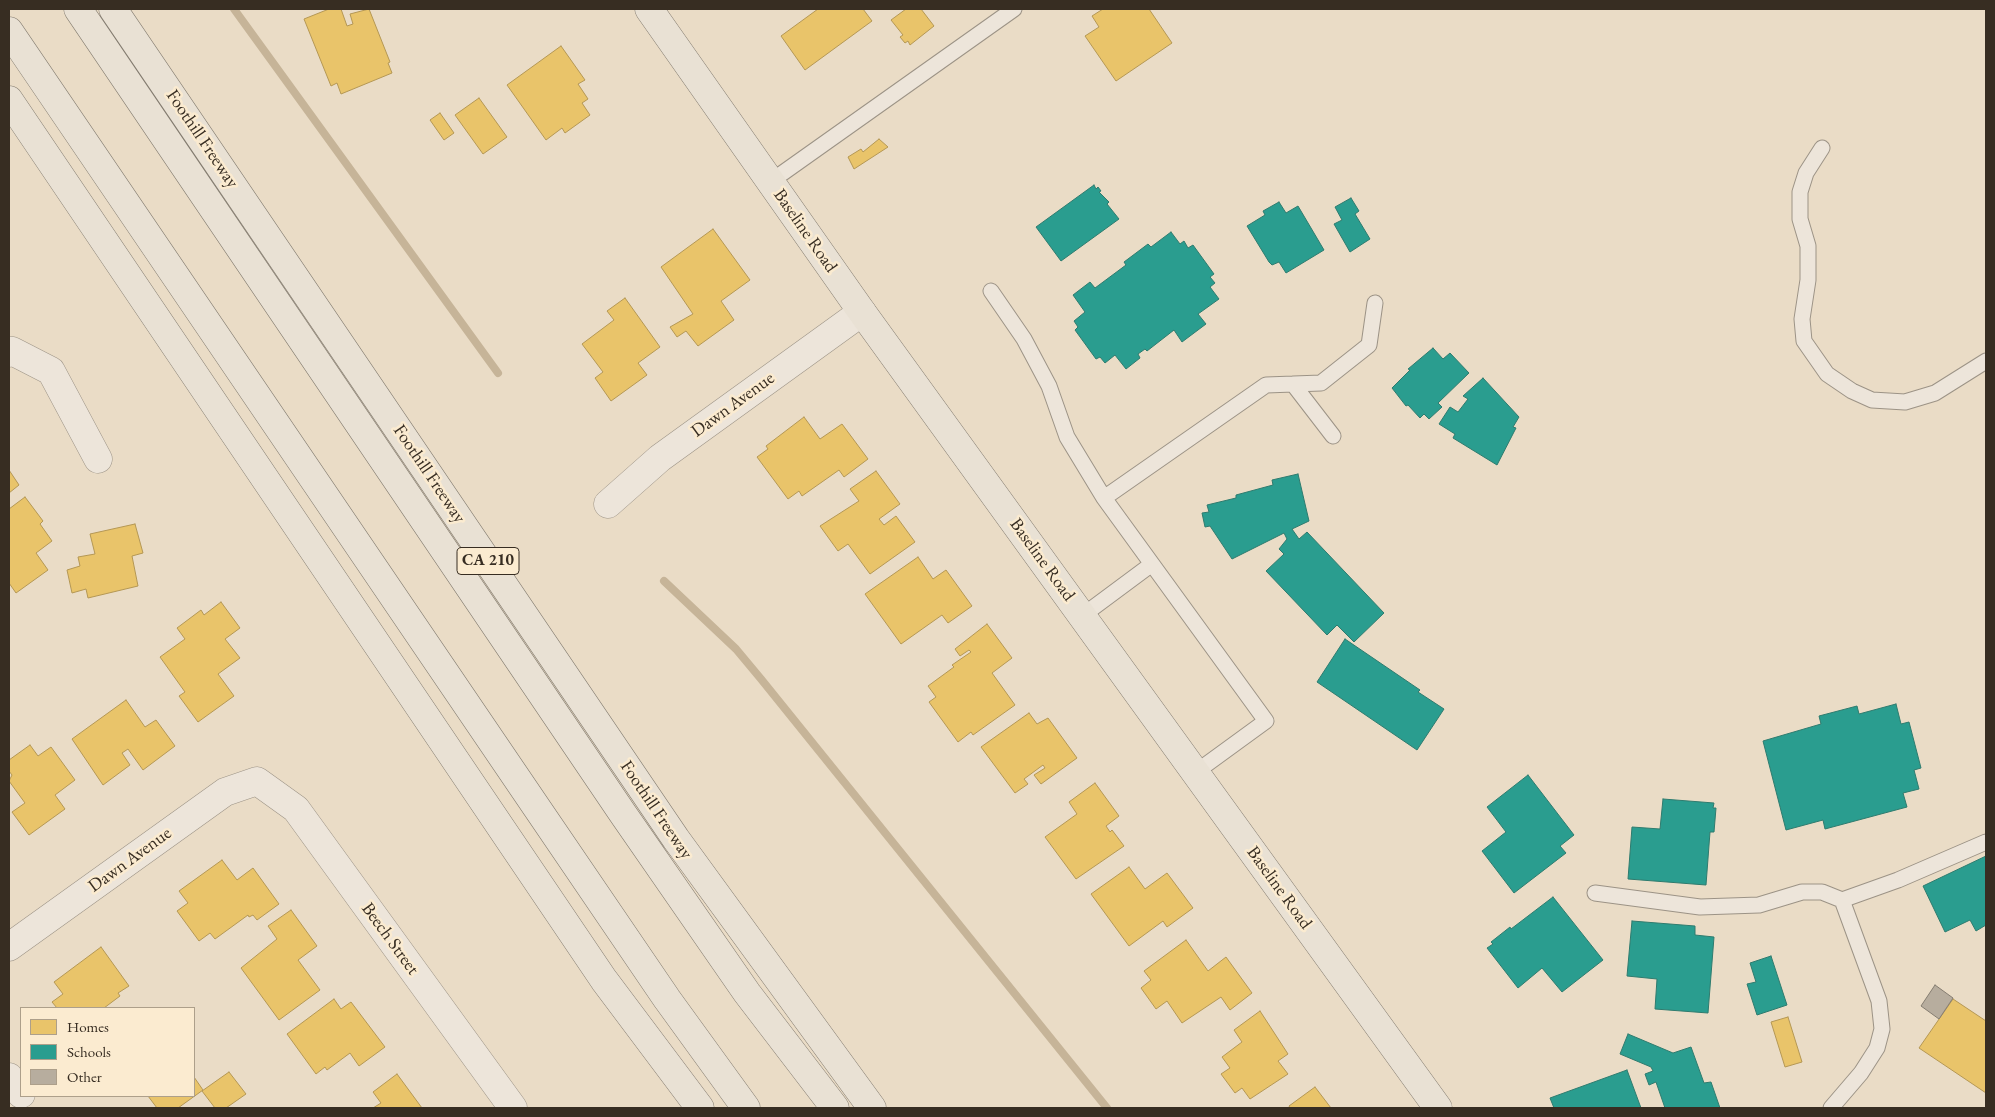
<!DOCTYPE html>
<style>
body{margin:0}
#map{position:relative;width:1995px;height:1117px;overflow:hidden;background:#eadcc6;font-family:"EB Garamond",serif}
canvas{display:block}
.frame{position:absolute;inset:0;border:10px solid #372d22;pointer-events:none}
.legend{position:absolute;left:20px;top:1007px;width:175px;height:90px;box-sizing:border-box;background:#fbebd0;border:1px solid #ad9f8a;margin:0;padding:6px 9px;list-style:none;font-size:15px;color:#372d22}
.legend li{display:flex;align-items:center;gap:10px;height:25px}
.legend b{width:25px;border:1px solid #ad9f8a}
</style>
<div id="map">
<canvas width="1995" height="1117"></canvas>
<div class="frame"></div>
<ul class="legend">
<li><b style="height:14px;background:#e9c46a"></b>Homes</li>
<li><b style="height:14px;background:#2a9d8f"></b>Schools</li>
<li><b style="height:14px;background:#b7ad9e"></b>Other</li>
</ul>
</div>
<script>
const context = document.querySelector('canvas').getContext('2d');
context.lineJoin = 'round';
function paint(path, color) { context.fillStyle = color; context.fill(path, 'evenodd'); }
const shape = rows => new Path2D(rows.map(r => 'M' + r).join(''));
function trace(path, color, width, dash) { context.strokeStyle = color; context.lineWidth = width; context.lineCap = dash ? 'butt' : 'round'; context.setLineDash(dash || []); context.stroke(path); }
function drawText(font, color, halo, rows, align = 'center') {
  context.font = font + ' "EB Garamond",serif'; context.lineWidth = 5; context.setLineDash([]); context.textBaseline = 'middle'; context.strokeStyle = halo; context.fillStyle = color; for (const [text, x, y, turn = 0] of rows) {
    context.save(); context.translate(x, y); context.rotate((+turn || 0) * Math.PI / 180); context.textAlign = isNaN(turn) ? turn : align; if (halo) context.strokeText(text, 0, 0); context.fillText(text, 0, 0); context.restore();
  }
}
const homes = shape([
 [329,9,341,9,347,26,353,24,350,14,369,9,390,62,388,63,392,73,341,94,337,83,331,86,304,19,329,9],
 [818,9,863,9,872,21,805,70,781,36,818,9],
 [906,9,921,9,934,26,910,45,908,41,905,43,900,37,903,35,891,20,906,9],
 [1103,9,1149,9,1172,43,1116,81,1085,36,1099,27,1092,16,1103,9],
 [561,46,585,80,578,84,588,99,582,103,590,115,565,133,562,128,546,140,507,85,561,46],
 [479,98,507,137,483,154,455,115,479,98],
 [440,113,454,133,444,140,430,120,440,113],
 [879,139,888,147,854,169,848,157,861,149,863,152,879,139],
 [713,229,750,280,721,301,734,320,698,346,686,331,677,337,670,327,693,314,661,267,713,229],
 [625,298,660,347,638,363,647,375,611,401,595,378,603,372,582,344,614,320,607,311,625,298],
 [804,417,820,439,842,424,868,459,844,477,839,470,802,496,799,491,788,499,757,457,768,449,766,446,804,417],
 [9,470,19,485,9,493,9,470],
 [876,471,900,504,879,519,884,525,896,516,915,542,870,574,848,544,838,551,820,526,859,501,850,489,876,471],
 [25,497,43,521,40,524,52,541,36,553,48,570,16,593,9,583,9,509,25,497],
 [135,524,143,553,132,556,138,586,88,598,86,589,72,593,67,570,80,566,78,557,95,554,90,534,135,524],
 [918,557,933,579,946,570,972,606,948,623,942,615,901,644,865,594,918,557],
 [221,602,240,628,225,639,240,658,218,674,234,696,198,722,179,696,185,692,160,657,185,639,177,628,201,610,204,615,221,602],
 [987,624,1012,658,992,673,1015,705,973,735,971,732,958,742,929,702,936,697,928,686,954,667,952,665,971,652,969,650,960,656,955,649,987,624],
 [126,700,145,727,156,720,175,746,143,770,128,749,122,753,130,765,103,785,72,739,126,700],
 [1029,713,1037,724,1048,718,1077,758,1041,784,1034,775,1045,768,1043,765,1024,779,1028,784,1015,793,981,747,1029,713],
 [30,745,38,756,51,747,75,780,55,795,65,809,29,835,12,812,25,803,9,781,12,775,9,771,9,760,30,745],
 [1095,783,1119,816,1106,826,1110,832,1112,830,1124,846,1076,879,1045,837,1077,814,1069,802,1095,783],
 [222,860,237,880,253,868,279,904,257,920,253,915,249,917,248,915,215,939,210,933,199,941,177,911,188,903,179,891,222,860],
 [1129,867,1145,889,1167,873,1193,908,1167,927,1163,921,1129,946,1091,894,1129,867],
 [291,910,317,946,298,960,320,990,279,1020,241,968,277,939,268,926,291,910],
 [1186,940,1208,971,1226,957,1252,993,1230,1010,1221,997,1182,1023,1167,1001,1156,1009,1141,988,1151,980,1144,971,1186,940],
 [101,947,129,986,118,993,120,996,104,1008,57,1008,52,1002,63,994,54,982,101,947],
 [334,999,341,1009,351,1002,385,1047,359,1066,350,1053,327,1070,325,1067,316,1074,287,1034,334,999],
 [1953,999,1986,1021,1986,1093,1919,1048,1953,999],
 [1260,1011,1288,1054,1278,1061,1288,1074,1250,1099,1242,1088,1235,1093,1221,1074,1230,1068,1222,1057,1242,1042,1234,1030,1260,1011],
 [1788,1017,1802,1062,1785,1067,1771,1022,1788,1017],
 [229,1072,246,1094,226,1108,215,1108,202,1091,229,1072],
 [397,1074,422,1108,373,1108,381,1103,373,1092,397,1074],
 [194,1077,203,1090,178,1108,157,1108,148,1096,194,1096,194,1077],
 [1315,1087,1331,1108,1290,1108,1289,1106,1315,1087]
]);
const schools = shape([
 [1094,185,1096,189,1098,187,1101,191,1099,192,1109,202,1107,204,1119,219,1061,261,1036,227,1094,185],
 [1351,198,1359,211,1355,214,1370,239,1350,252,1334,224,1342,220,1335,207,1351,198],
 [1279,202,1286,213,1298,206,1324,250,1286,273,1279,262,1272,265,1269,262,1247,226,1265,215,1263,211,1279,202],
 [1171,232,1180,244,1184,241,1188,248,1193,245,1214,274,1210,277,1215,283,1210,287,1219,299,1198,314,1206,324,1182,342,1174,330,1147,351,1145,349,1138,354,1140,358,1126,369,1115,355,1105,363,1100,357,1096,359,1075,330,1078,327,1074,321,1085,312,1073,295,1090,282,1095,288,1126,265,1124,262,1148,244,1151,247,1171,232],
 [1433,348,1443,359,1450,353,1469,373,1438,403,1442,407,1429,419,1424,414,1420,418,1408,405,1406,406,1392,388,1410,370,1408,369,1433,348],
 [1483,378,1519,417,1513,427,1516,428,1497,465,1453,438,1455,434,1439,424,1450,407,1458,412,1468,399,1463,396,1483,378],
 [1298,474,1309,521,1292,529,1299,539,1307,532,1384,613,1354,642,1337,625,1327,635,1266,571,1284,554,1279,549,1287,539,1284,533,1232,559,1210,526,1205,527,1202,513,1209,512,1207,505,1236,498,1236,495,1273,485,1272,480,1298,474],
 [1345,639,1420,690,1418,692,1444,709,1417,750,1317,682,1345,639],
 [1896,704,1901,724,1909,722,1921,768,1914,770,1919,789,1903,793,1907,807,1825,829,1823,820,1786,830,1763,741,1821,724,1819,716,1857,706,1859,714,1896,704],
 [1528,775,1574,835,1560,846,1566,853,1514,893,1482,851,1506,832,1487,807,1528,775],
 [1663,799,1714,803,1713,808,1716,808,1714,832,1710,832,1706,885,1628,879,1632,827,1660,829,1663,799],
 [1986,856,1986,925,1976,931,1970,920,1945,932,1923,886,1986,856],
 [1553,897,1603,960,1562,992,1542,968,1518,988,1487,948,1493,944,1491,942,1510,927,1511,929,1553,897],
 [1632,921,1695,926,1695,935,1714,937,1708,1013,1655,1009,1657,979,1627,976,1632,921],
 [1771,956,1787,1005,1757,1015,1747,984,1756,982,1750,963,1771,956],
 [1628,1034,1673,1053,1691,1047,1704,1083,1711,1082,1720,1108,1665,1108,1656,1082,1649,1085,1645,1074,1653,1071,1651,1067,1620,1054,1628,1034],
 [1627,1070,1641,1108,1554,1108,1550,1098,1627,1070]
]);
const stream = shape([
 [234,9,498,373],
 [664,581,736,649,761,679,1107,1108]
]);
const building = shape([
 [1935,985,1953,998,1939,1019,1921,1006,1935,985]
]);
const lane = shape([
 [1822,148,1806,173,1800,192,1800,219,1808,246,1808,280,1802,319,1804,341,1827,374,1852,391,1872,400,1905,402,1935,393,1986,361],
 [770,182,1014,9],
 [991,291,1024,339,1049,386,1067,437,1104,498],
 [1293,384,1333,436],
 [1082,616,1152,564],
 [1196,772,1266,721,1104,498,1266,385,1321,383,1369,345,1375,303],
 [1595,893,1700,907,1759,905,1802,892,1822,892,1842,900,1898,880,1986,842],
 [1831,1108,1861,1073,1877,1048,1882,1029,1879,1001,1842,900]
]);
const street = shape([
 [9,353,12,351,51,371,98,459],
 [608,504,660,458,862,312],
 [9,947,225,792,257,781,296,809,513,1108],
 [9,1077,21,1094]
]);
const primary = shape([
 [649,9,862,312,1438,1108]
]);
const highway = shape([
 [78,9,623,814,747,993,835,1108],
 [113,9,676,839,872,1108],
 [9,31,537,808,667,999,746,1108],
 [9,100,604,980,700,1108]
]);
const shields = [
 [488,561,62]
];
const shieldNames = [
 ["CA 210",488,561]
];
const streetNames = [
 ["Foothill Freeway",202,139,56],
 ["Baseline Road",805,231,55],
 ["Dawn Avenue",733,405,-36],
 ["Foothill Freeway",429,474,56],
 ["Baseline Road",1042,560,54],
 ["Foothill Freeway",656,810,56],
 ["Dawn Avenue",130,860,-36],
 ["Baseline Road",1279,888,54],
 ["Beech Street",390,939,54]
];
paint(homes, '#e9c46a');
trace(homes, '#b49754', 1);
paint(schools, '#2a9d8f');
trace(schools, '#2e7b6e', 1);
trace(stream, '#c6b498', 8);
paint(building, '#b7ad9e');
trace(building, '#847c70', 1);
trace(lane, '#9c9386', 17);
trace(street, '#9c9386', 29);
trace(primary, '#847c70', 29);
trace(highway, '#847c70', 29);
trace(lane, '#ede5da', 15);
trace(street, '#ede5da', 28);
trace(primary, '#e9e1d4', 28);
trace(highway, '#e9e1d4', 28);
for (const [x, y, w] of shields) { const box = new Path2D(); box.roundRect(x - w / 2, y - 13.5, w, 27, 4); context.fillStyle = '#fbebd0'; context.fill(box); trace(box, '#372d22', 1); }
drawText('bold 16px', '#372d22', null, shieldNames);
drawText('18px', '#372d22', '#fbebd0', streetNames);
</script>
